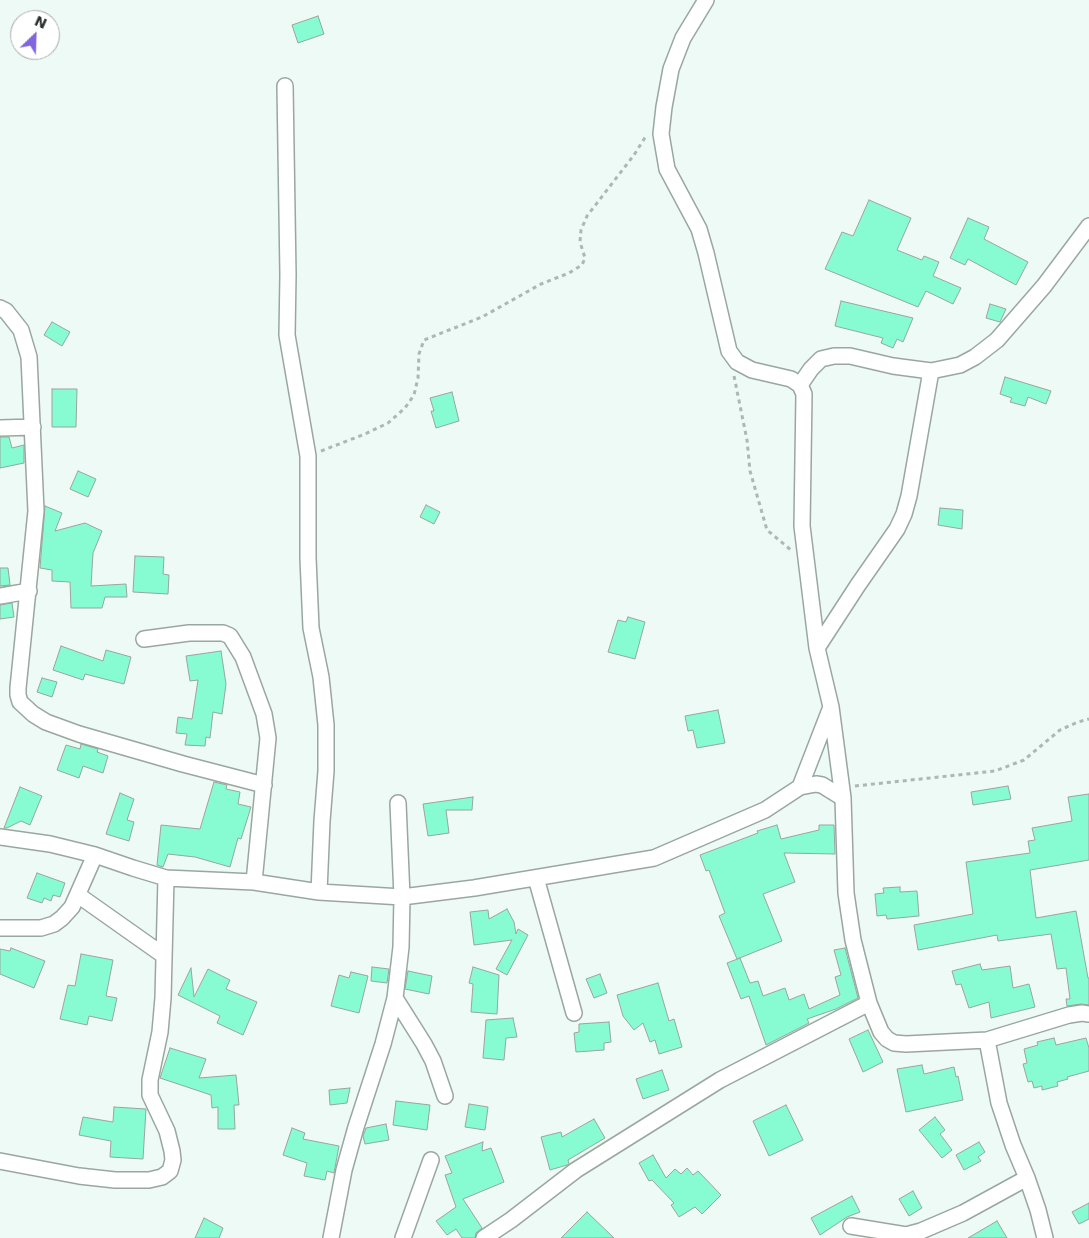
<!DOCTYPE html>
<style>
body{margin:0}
#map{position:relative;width:1089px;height:1238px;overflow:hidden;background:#edfaf5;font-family:"DejaVu Sans",sans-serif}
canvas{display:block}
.north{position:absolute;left:10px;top:10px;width:50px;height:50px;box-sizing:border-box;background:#fff;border:1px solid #a9abab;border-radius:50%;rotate:24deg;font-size:14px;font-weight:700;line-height:20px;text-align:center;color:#292e2c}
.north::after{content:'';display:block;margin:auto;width:18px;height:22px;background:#8065e0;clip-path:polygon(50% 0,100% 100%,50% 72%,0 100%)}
</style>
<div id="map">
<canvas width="1089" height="1238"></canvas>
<div class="north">N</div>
</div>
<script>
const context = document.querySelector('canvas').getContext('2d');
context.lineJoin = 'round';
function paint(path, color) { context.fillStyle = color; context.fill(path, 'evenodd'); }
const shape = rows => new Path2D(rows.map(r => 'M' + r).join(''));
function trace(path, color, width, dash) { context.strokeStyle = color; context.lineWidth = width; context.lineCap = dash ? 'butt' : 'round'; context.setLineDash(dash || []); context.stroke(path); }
const building = shape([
 [318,16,324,34,298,43,292,25,318,16],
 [869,200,911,218,897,250,922,260,924,256,939,262,933,276,961,288,953,304,926,291,918,307,825,269,842,232,853,236,869,200],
 [968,218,989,227,984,239,1028,262,1016,285,968,259,965,265,950,258,968,218],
 [841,301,913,318,903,342,897,339,893,348,881,343,883,338,835,326,841,301],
 [990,304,1006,309,1000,322,986,318,990,304],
 [52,322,70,332,62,346,44,335,52,322],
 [1005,377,1051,391,1046,404,1028,397,1025,406,1010,402,1012,398,1000,394,1005,377],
 [52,389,77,389,76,427,52,427,52,389],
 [452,392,459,421,436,428,431,411,434,411,430,398,452,392],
 [0,437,9,437,12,448,24,445,24,463,0,468,0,437],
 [78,471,96,479,88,497,70,489,78,471],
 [426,505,440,512,434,524,420,517,426,505],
 [45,506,62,513,55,531,85,523,102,531,93,553,91,586,126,584,127,597,105,597,102,608,71,608,70,582,52,581,52,570,40,568,45,506],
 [940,508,963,510,962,529,938,525,940,508],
 [135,556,164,557,163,574,169,575,168,594,133,592,135,556],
 [0,568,8,568,10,585,0,586,0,568],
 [12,603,14,617,0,619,0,605,12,603],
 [628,617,645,622,635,659,608,652,618,620,626,622,628,617],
 [61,646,103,661,106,650,131,657,124,684,85,674,83,680,53,670,61,646],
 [221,651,226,684,222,714,213,712,210,738,206,737,205,746,185,745,187,734,176,733,178,717,192,719,198,680,190,681,186,656,221,651],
 [42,678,57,682,52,697,37,692,42,678],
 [718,710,725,743,697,748,693,730,688,731,685,716,718,710],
 [81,744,98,749,97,752,108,756,103,773,83,766,79,778,57,770,66,745,80,749,81,744],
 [214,782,227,785,226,789,240,792,238,804,251,807,241,839,238,838,230,867,195,857,168,854,163,867,157,865,161,825,200,829,214,782],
 [1008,786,1011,799,973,805,971,792,1008,786],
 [20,787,42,796,39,803,30,825,21,821,7,828,4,828,20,787],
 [120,793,134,799,127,820,134,822,129,841,106,834,120,793],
 [1089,794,1089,860,1030,870,1036,918,1076,911,1088,978,1089,978,1089,1005,1081,1004,1067,1006,1066,999,1070,999,1066,968,1057,969,1051,934,998,941,997,935,918,950,914,925,973,914,966,862,1030,853,1028,841,1035,840,1032,828,1072,821,1068,797,1089,794],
 [473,797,472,810,446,810,449,833,428,836,423,804,473,797],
 [777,825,781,839,819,830,819,825,834,825,835,854,784,853,795,882,763,894,782,941,737,959,719,916,725,913,709,870,706,871,700,855,758,833,757,831,777,825],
 [37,873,65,883,60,897,53,895,51,901,44,898,42,903,27,898,37,873],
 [900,887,900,892,917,891,919,916,887,919,886,915,877,916,875,894,884,893,883,888,900,887],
 [507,909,514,922,516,934,518,929,528,935,507,975,496,969,512,940,474,945,470,912,488,910,489,919,507,909],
 [11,948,45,961,34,988,0,974,0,949,10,951,11,948],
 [845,948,858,998,836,1009,807,1019,809,1023,766,1045,749,996,741,999,727,963,740,958,750,983,758,981,763,996,785,988,789,1000,804,994,809,1009,840,995,835,977,841,975,834,950,845,948],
 [81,954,113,960,106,996,117,998,112,1021,89,1016,87,1025,60,1019,68,985,75,986,81,954],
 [980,964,982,970,1010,966,1013,988,1029,984,1035,1007,991,1018,989,1002,969,1008,961,984,956,985,952,971,980,964],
 [372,967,389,969,387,983,371,981,372,967],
 [473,967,499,975,497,1014,471,1012,473,984,469,983,473,967],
 [191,968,194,997,208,969,230,980,226,989,257,1002,243,1035,217,1023,220,1016,178,995,191,968],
 [408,971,432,976,429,994,405,989,408,971],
 [351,972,368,976,359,1013,331,1006,339,975,349,978,351,972],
 [600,974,607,993,594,998,586,979,600,974],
 [658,983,669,1021,674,1019,682,1047,659,1054,655,1040,650,1042,643,1023,634,1030,623,1016,617,995,658,983],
 [513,1018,517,1037,506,1038,504,1060,483,1058,486,1020,513,1018],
 [609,1022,611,1042,604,1043,604,1050,576,1052,574,1033,579,1032,579,1024,609,1022],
 [868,1030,883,1062,863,1072,849,1039,868,1030],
 [1054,1038,1056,1045,1086,1038,1089,1048,1089,1071,1067,1077,1068,1079,1057,1082,1058,1086,1042,1090,1042,1086,1034,1088,1032,1081,1028,1082,1023,1064,1027,1063,1024,1049,1038,1045,1037,1042,1054,1038],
 [170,1048,206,1059,199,1078,236,1075,239,1105,234,1105,235,1129,218,1129,218,1107,212,1108,211,1095,160,1078,170,1048],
 [922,1065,924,1074,954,1067,956,1077,958,1076,963,1100,906,1112,897,1069,922,1065],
 [662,1070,669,1090,643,1099,636,1079,662,1070],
 [350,1088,347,1103,330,1105,329,1090,350,1088],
 [396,1101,430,1105,427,1130,393,1125,396,1101],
 [469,1104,488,1107,485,1130,465,1127,469,1104],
 [786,1105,803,1140,769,1156,753,1121,786,1105],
 [114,1107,146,1109,143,1159,110,1157,111,1141,79,1135,83,1117,113,1122,114,1107],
 [935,1117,945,1130,940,1134,952,1150,942,1158,919,1130,935,1117],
 [594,1119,605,1138,568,1160,569,1164,567,1165,550,1170,541,1137,561,1132,562,1137,594,1119],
 [386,1124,389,1140,365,1144,363,1136,366,1128,386,1124],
 [292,1128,305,1133,303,1139,339,1146,334,1173,327,1171,325,1180,304,1176,307,1163,283,1155,292,1128],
 [483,1142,482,1151,491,1148,504,1182,463,1199,482,1228,476,1233,475,1238,462,1238,456,1229,447,1235,436,1221,456,1207,445,1175,452,1173,445,1156,483,1142],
 [979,1142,985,1152,978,1157,981,1161,964,1170,956,1155,979,1142],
 [653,1155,666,1178,675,1169,681,1174,687,1168,693,1175,698,1171,721,1195,702,1214,695,1207,679,1217,671,1205,674,1203,652,1180,649,1181,639,1163,653,1155],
 [913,1191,922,1208,909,1216,899,1199,913,1191],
 [852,1196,860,1212,847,1217,820,1235,811,1218,852,1196],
 [1089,1203,1089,1219,1079,1224,1072,1212,1089,1203],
 [587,1212,614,1238,561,1238,587,1212],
 [204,1218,223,1228,219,1238,195,1238,204,1218],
 [997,1221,1007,1238,968,1238,997,1221]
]);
const path = shape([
 [734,376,747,440,750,471,767,530,791,550],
 [321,451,365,434,388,423,405,408,414,395,418,378,419,354,424,340,482,317,541,284,569,273,582,265,585,258,580,242,581,230,587,216,634,155,646,136],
 [855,786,995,771,1024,760,1060,730,1078,722,1089,719]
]);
const street = shape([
 [706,0,683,38,671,69,664,107,661,134,667,169,699,229,706,253,729,351,737,362,752,370,791,379,800,385,804,394,802,526,817,648,831,707,843,798],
 [285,86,288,275,287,335,308,456,308,558,311,628,321,677,326,725,326,771,322,821,319,892],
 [0,308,6,311,21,330,29,357,36,511,18,688,18,695,20,702,33,714,46,722,79,734,183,764,264,785],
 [800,385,811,369,821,359,834,356,850,356,893,366,931,371,960,365,975,357,997,340,1044,286,1089,226],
 [0,428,33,427],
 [0,596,29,591],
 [144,639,189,633,223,633,230,636,243,657,264,714,268,738,254,882],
 [817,648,858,585,897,529,904,514,909,496,931,371],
 [800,787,831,707],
 [0,837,50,844,95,855,133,868,166,878,254,882,319,892,402,897,474,888,654,858,765,810,800,787,816,784,822,785,843,798,846,893,853,940,869,1003,881,1032,887,1039,894,1043,906,1044,987,1040,1069,1015,1082,1013,1089,1014],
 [536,878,574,1013],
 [78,895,163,955],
 [0,928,41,928,54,924,62,918,72,907,95,855],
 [395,998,424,1044,433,1061,445,1096],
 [987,1040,999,1103,1013,1145,1027,1178,1038,1210,1045,1238],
 [0,1161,79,1176,115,1180,149,1180,162,1177,170,1171,173,1160,172,1151,167,1131,150,1095,150,1080,160,1032,163,998,166,878],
 [851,1226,906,1235,921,1231,963,1213,1027,1178],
 [331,1238,344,1170,356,1127,383,1044,395,998,401,947,402,897,398,803],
 [403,1238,431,1160],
 [484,1238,511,1220,576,1170,720,1080,869,1003]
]);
paint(building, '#87fcd3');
trace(building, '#98a5a0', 1);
trace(street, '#9aa7a1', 18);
trace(path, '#adb7b3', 3, [4, 4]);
trace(street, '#fff', 15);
</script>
